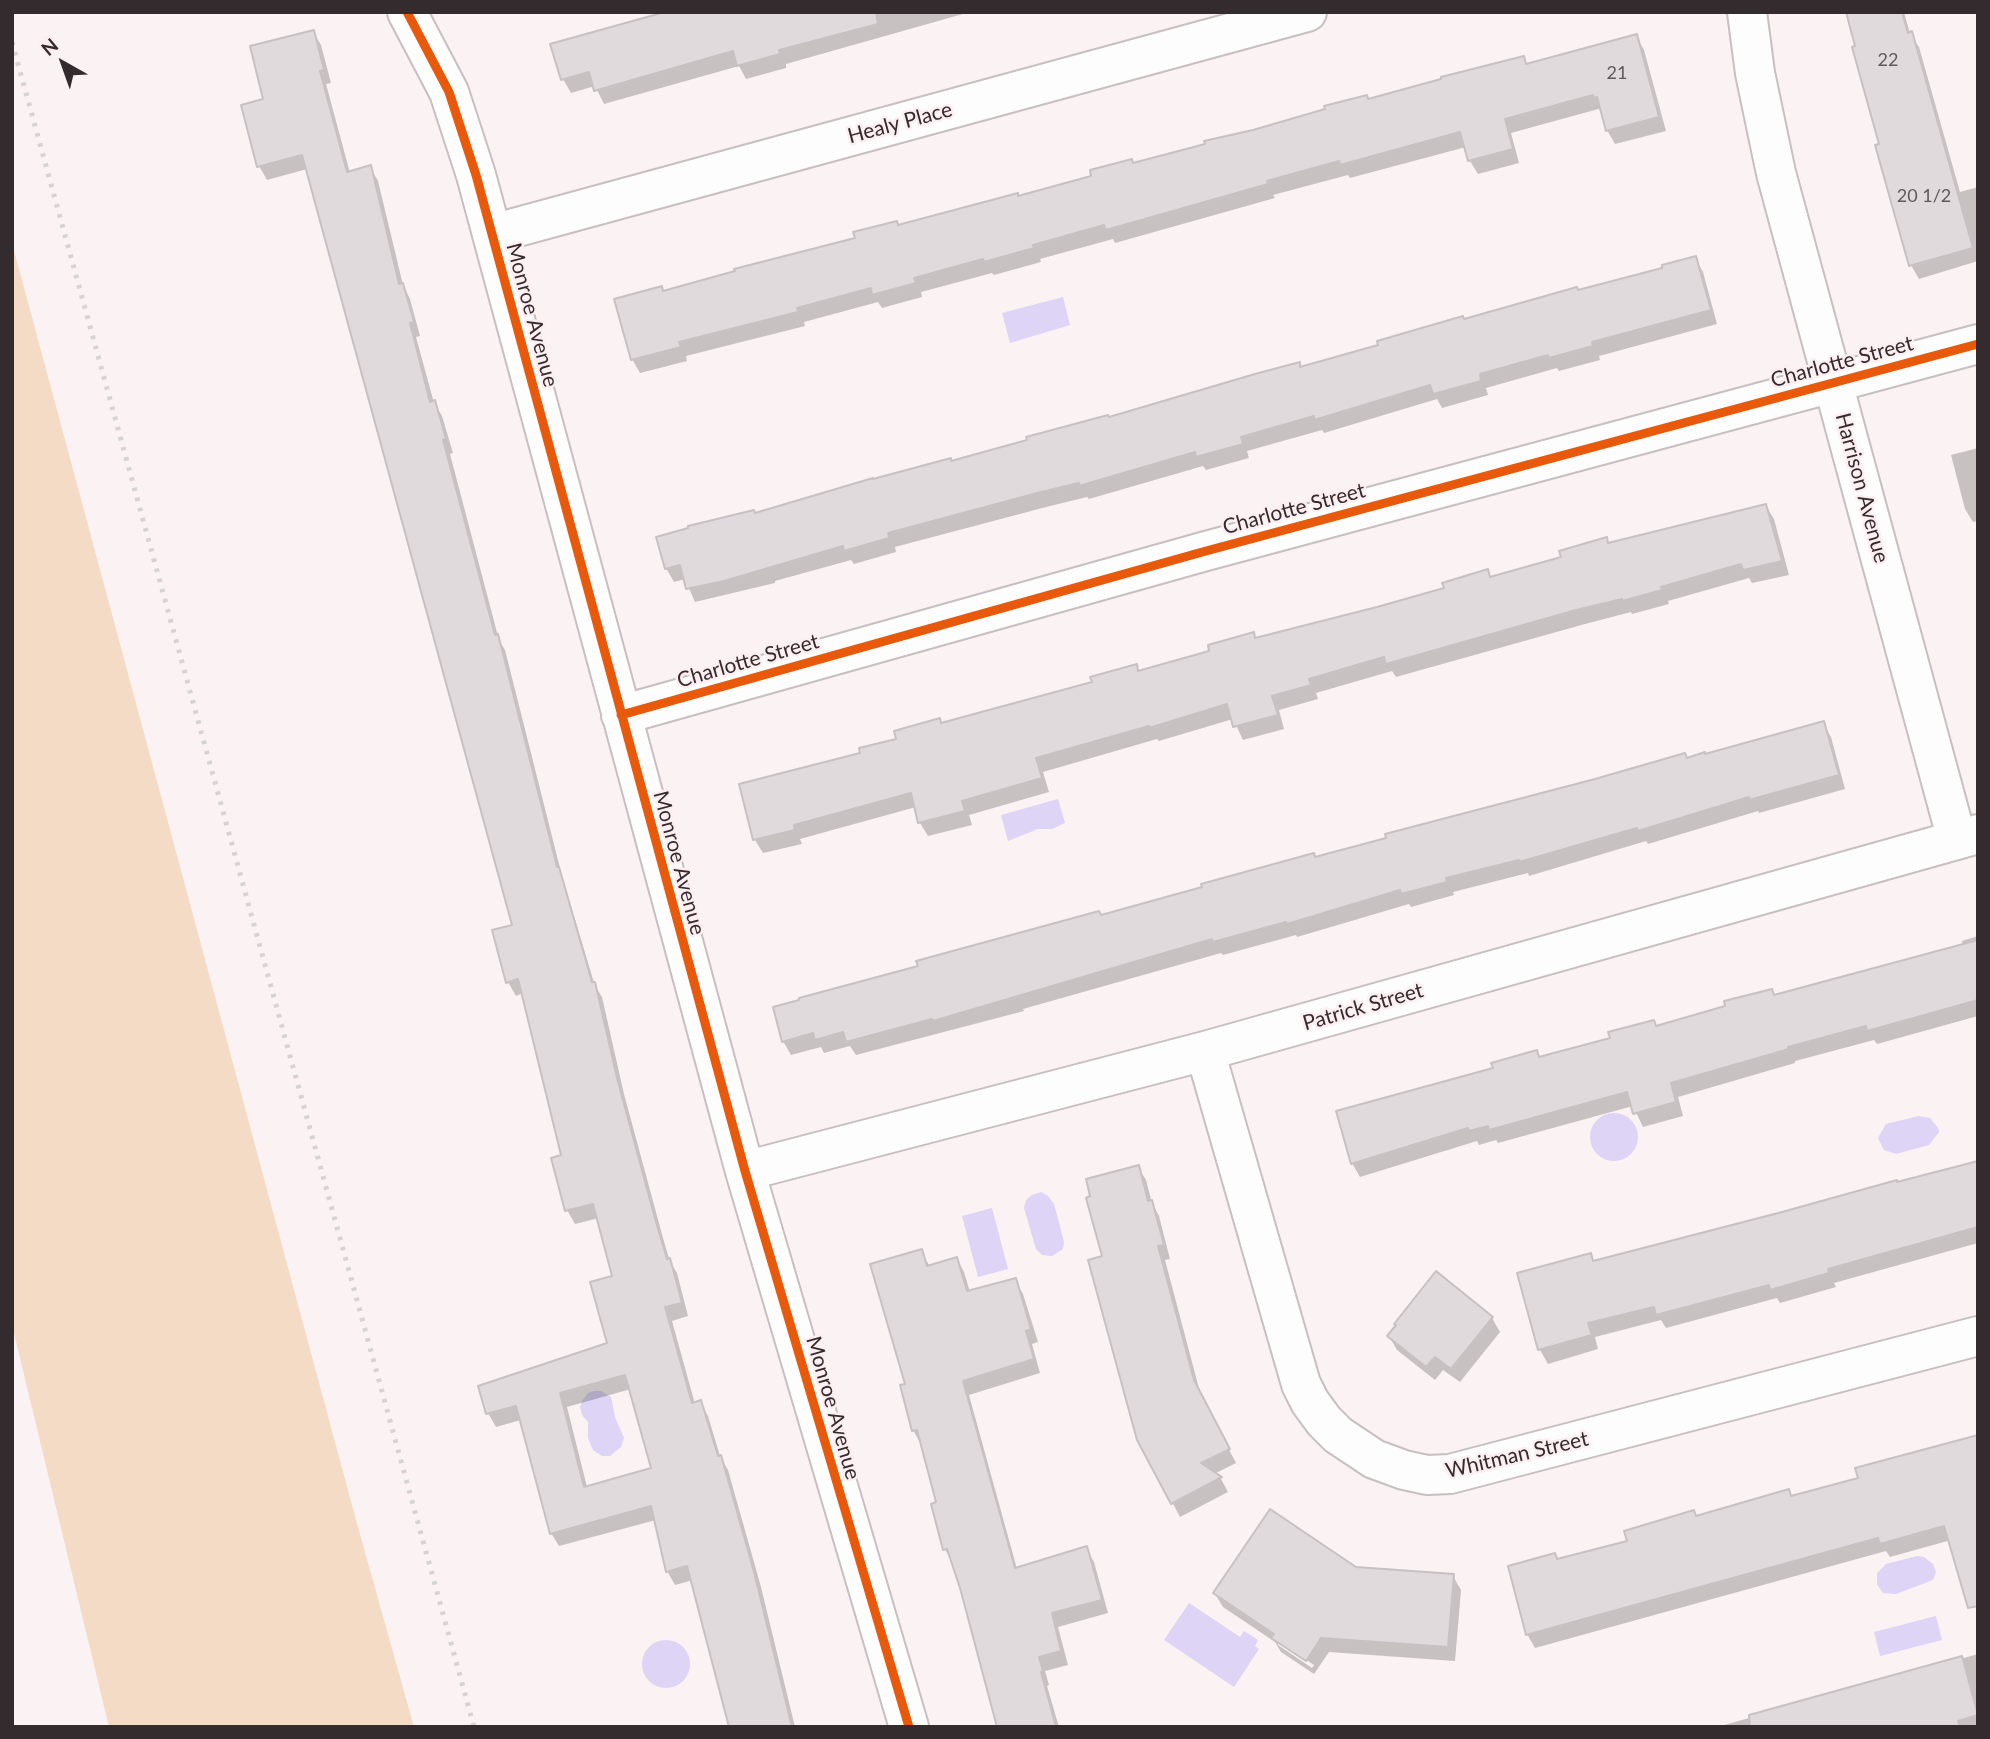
<!DOCTYPE html>
<style>
body{margin:0}
#map{position:relative;width:1990px;height:1739px;overflow:hidden;background:#faf2f3;font-family:Lato,sans-serif}
canvas{display:block}
.frame{position:absolute;inset:0;border:14px solid #342b2e;pointer-events:none}
.north{position:absolute;left:28px;top:28px;width:70px;height:70px;-webkit-text-stroke:5px #fdeef2;paint-order:stroke;rotate:320deg;font-size:19px;font-weight:700;line-height:28px;text-align:center;color:#342b2e}
.north::after{content:'';display:block;margin:auto;width:24px;height:32px;background:#342b2e;clip-path:polygon(50% 0,100% 100%,50% 72%,0 100%)}
</style>
<div id="map">
<canvas width="1990" height="1739"></canvas>
<div class="frame"></div>
<div class="north">N</div>
</div>
<script>
const context = document.querySelector('canvas').getContext('2d');
context.lineJoin = 'round';
function paint(path, color) { context.fillStyle = color; context.fill(path, 'evenodd'); }
const shape = rows => new Path2D(rows.map(r => 'M' + r).join(''));
function trace(path, color, width, dash) { context.strokeStyle = color; context.lineWidth = width; context.lineCap = dash ? 'butt' : 'round'; context.setLineDash(dash || []); context.stroke(path); }
function drawText(font, color, halo, rows, align = 'center') {
  context.font = font + ' Lato,sans-serif'; context.lineWidth = 5; context.setLineDash([]); context.textBaseline = 'middle'; context.strokeStyle = halo; context.fillStyle = color; for (const [text, x, y, turn = 0] of rows) {
    context.save(); context.translate(x, y); context.rotate((+turn || 0) * Math.PI / 180); context.textAlign = isNaN(turn) ? turn : align; if (halo) context.strokeText(text, 0, 0); context.fillText(text, 0, 0); context.restore();
  }
}
const green = shape([
 [12,243,356,1520,414,1727,109,1727,12,1325]
]);
const water = shape([
 [1063,297,1070,325,1010,343,1002,313],
 [1058,799,1065,823,1052,829,1038,829,1008,841,1001,815],
 '1590 1137a24 24 0 1 1 48 0a24 24 0 1 1-48 0Z',
 [1919,1116,1930,1118,1938,1128,1939,1132,1929,1145,1896,1154,1884,1150,1878,1138,1886,1124],
 [1041,1192,1048,1196,1054,1204,1064,1242,1063,1249,1052,1256,1042,1255,1036,1249,1024,1208,1026,1200,1032,1195],
 [992,1208,1008,1269,978,1277,962,1216],
 [594,1391,601,1391,611,1397,615,1417,624,1438,621,1447,610,1456,602,1456,593,1450,588,1438,588,1422,582,1415,580,1407,582,1401,588,1393],
 [1917,1556,1924,1557,1933,1564,1936,1572,1933,1580,1896,1594,1883,1593,1877,1584,1877,1573,1886,1564],
 [1189,1603,1240,1637,1244,1631,1258,1640,1255,1646,1259,1649,1234,1687,1164,1640],
 [1936,1616,1942,1640,1880,1656,1874,1632],
 '642 1664a24 24 0 1 1 48 0a24 24 0 1 1-48 0Z'
]);
const shadow = shape([
 [705,12,970,12,786,64,786,68,746,79,739,66,604,104,595,86,571,93,563,79],
 [1848,12,1904,12,1910,34,1919,47,1960,192,1978,187,1978,261,1919,279,1911,265],
 [313,32,321,45,331,83,326,84,350,173,370,167,378,181,403,285,410,299,420,336,416,337,434,403,442,416,453,453,450,454,499,640,505,650,562,876,595,986,602,997,624,1094,663,1238,670,1262,677,1273,688,1316,672,1321,695,1404,700,1402,708,1416,720,1456,728,1470,761,1587,795,1727,732,1727,693,1580,675,1585,667,1571,656,1520,559,1546,551,1533,521,1420,496,1427,488,1413,609,1344,615,1277,599,1218,575,1224,567,1210,563,1156,523,993,516,996,508,982,514,926,307,169,267,180,259,166,265,100],
 [631,1389,653,1469,587,1487,567,1407],
 [1636,36,1644,50,1666,131,1615,144,1607,130,1602,108,1511,133,1519,163,1478,174,1470,161,1466,147,1350,178,1348,175,1273,195,1275,198,1115,243,1113,239,1040,259,1041,262,994,275,992,273,921,292,922,297,882,308,878,302,804,322,805,326,686,356,687,361,640,373,632,359,663,292,899,227,1019,198,1523,58,1527,65],
 [1695,258,1703,272,1717,324,1599,356,1600,360,1559,371,1557,368,1486,388,1488,395,1442,408,1437,399,1324,433,1322,430,1247,451,1249,458,1206,470,1203,466,1089,499,1087,497,1050,506,895,547,896,552,854,564,851,560,775,581,775,583,695,602,685,579,674,582,666,568,755,515,951,463,1299,364,1301,368,1463,321,1664,270],
 [1978,448,1978,521,1973,522,1965,509,1951,455],
 [1766,506,1774,519,1789,575,1752,583,1749,578,1668,601,1669,604,1632,614,1631,612,1585,624,1396,677,1392,671,1316,693,1318,699,1279,710,1284,729,1243,740,1233,719,1159,741,1157,739,1043,772,1049,792,969,815,972,825,928,836,920,823,916,807,800,839,802,844,763,853,755,840,741,785,862,754,941,724,1094,683,1136,666,1140,673,1211,652,1253,634,1256,640,1491,579,1563,558,1606,539,1609,545],
 [1823,724,1831,737,1845,789,1759,813,1758,811,1648,844,1646,841,1529,876,1528,873,1453,892,1454,895,1411,907,1409,904,1297,937,1296,935,1223,955,1221,953,1023,1009,1024,1011,856,1055,850,1046,824,1053,821,1047,791,1055,783,1041,1101,917],
 [1978,936,1978,1016,1877,1044,1874,1040,1795,1061,1795,1063,1678,1097,1683,1116,1643,1127,1633,1106,1498,1143,1496,1140,1479,1145,1477,1141,1360,1177,1352,1163,1540,1058,1963,946,1962,941],
 [1978,1160,1978,1243,1834,1283,1836,1287,1780,1303,1777,1298,1666,1328,1661,1320,1595,1337,1598,1349,1548,1364,1540,1350,1520,1274,1594,1262,1973,1164,1972,1162],
 [1138,1167,1146,1180,1152,1203,1159,1216,1170,1259,1165,1260,1201,1396,1236,1463,1214,1474,1221,1479,1228,1492,1180,1517,1139,1439,1104,1257],
 [921,1251,930,1267,957,1259,964,1272,970,1292,1015,1280,1023,1294,1038,1342,1032,1344,1040,1373,969,1395,1017,1569,1086,1548,1094,1562,1108,1613,1058,1627,1068,1665,1045,1671,1049,1685,1047,1686,1059,1727,998,1727,961,1587,952,1562,945,1549,939,1504,921,1444,913,1430,907,1385],
 [1492,1318,1500,1332,1460,1382,1443,1370,1435,1380,1397,1350,1389,1336],
 [1978,1437,1951,1540,1890,1557,1886,1551,1535,1648,1527,1634,1557,1560,1629,1542,1697,1518,1788,1491,1792,1498,1860,1479],
 [1356,1569,1453,1576,1461,1590,1455,1661,1329,1652,1314,1674,1281,1652,1275,1642,1223,1607,1215,1594],
 [1278,1641,1314,1665,1312,1668,1278,1645],
 [1978,1654,1978,1727,1717,1727]
]);
const building = shape([
 [665,12,876,12,878,24,779,50,780,54,737,66,733,51,594,91,589,72,561,80,550,44,665,12],
 [1846,12,1902,12,1908,33,1912,31,1973,248,1909,266,1875,145,1879,144,1852,47,1855,46,1846,12],
 [314,30,324,70,320,71,347,172,371,165,399,284,403,283,414,322,410,323,430,402,435,400,446,439,443,440,495,635,498,634,557,867,559,867,592,982,595,982,617,1078,656,1222,667,1259,670,1258,682,1303,665,1307,692,1403,701,1400,718,1456,721,1455,754,1572,792,1727,729,1727,687,1566,666,1572,651,1506,550,1534,516,1406,486,1414,478,1386,607,1343,590,1282,612,1276,593,1204,565,1211,551,1158,561,1155,518,979,506,983,492,930,512,925,302,155,257,167,241,105,263,99,250,46,314,30],
 [625,1375,651,1468,584,1487,560,1393,625,1375],
 [1637,34,1659,117,1606,131,1597,97,1594,98,1593,95,1505,119,1513,149,1468,161,1460,132,1340,165,1339,161,1267,181,1268,184,1106,230,1104,225,1033,245,1034,248,984,262,983,259,914,278,916,283,872,295,871,288,797,308,798,312,679,342,681,347,631,360,614,299,662,286,663,291,735,271,734,269,855,238,853,232,897,221,898,225,1018,193,1018,196,1091,176,1090,170,1132,159,1133,163,1205,144,1204,141,1253,130,1325,109,1324,106,1367,95,1368,99,1441,79,1441,77,1524,56,1526,64,1637,34],
 [1696,256,1711,310,1592,342,1593,346,1549,358,1548,355,1480,374,1481,381,1433,394,1430,385,1314,420,1314,416,1241,437,1243,444,1196,457,1195,452,1079,486,1079,483,1041,492,888,533,889,538,844,551,843,546,724,581,686,589,680,565,665,569,656,537,688,528,688,526,754,510,755,513,873,478,873,479,951,458,951,461,1027,440,1026,437,1108,415,1109,417,1255,374,1300,362,1300,367,1378,345,1377,341,1463,316,1464,319,1577,287,1578,290,1662,268,1662,265,1696,256],
 [1766,504,1782,561,1743,570,1741,564,1661,587,1662,590,1622,601,1622,599,1576,610,1386,664,1384,657,1309,679,1311,685,1272,696,1278,715,1233,727,1227,704,1149,728,1149,726,1036,758,1042,778,962,801,965,811,918,823,911,793,794,825,795,830,753,840,739,784,860,753,859,748,896,739,894,731,940,718,941,723,1092,682,1090,677,1137,664,1138,671,1209,651,1208,645,1254,632,1255,638,1377,607,1444,588,1442,583,1488,569,1490,577,1561,557,1559,551,1607,537,1608,543,1766,504],
 [1824,721,1839,775,1749,800,1749,797,1638,831,1637,828,1519,862,1519,860,1446,878,1447,882,1401,894,1400,890,1287,924,1286,922,1213,942,1212,939,933,1021,932,1019,846,1042,843,1032,815,1040,813,1033,782,1042,773,1007,799,1000,799,998,918,966,916,961,1099,911,1101,915,1202,887,1201,884,1314,853,1315,857,1386,838,1385,834,1595,779,1685,753,1687,758,1705,752,1705,754,1824,721],
 [1978,940,1978,1000,1867,1031,1866,1026,1788,1047,1789,1049,1671,1083,1676,1102,1633,1114,1627,1092,1489,1130,1488,1126,1469,1131,1468,1128,1351,1164,1336,1111,1493,1068,1491,1063,1537,1050,1539,1057,1610,1038,1608,1032,1654,1020,1656,1026,1725,1006,1724,1001,1772,989,1774,995,1978,940],
 [1978,1161,1978,1227,1828,1269,1829,1273,1770,1290,1769,1285,1656,1315,1654,1307,1588,1323,1592,1335,1538,1350,1517,1273,1591,1253,1593,1261,1782,1212,1897,1180,1897,1182,1978,1161],
 [1139,1165,1148,1201,1152,1200,1164,1245,1158,1246,1194,1380,1230,1449,1201,1463,1222,1477,1171,1504,1137,1440,1088,1260,1102,1256,1086,1198,1090,1196,1086,1179,1139,1165],
 [922,1249,927,1266,957,1257,967,1291,1016,1278,1031,1329,1026,1331,1034,1359,963,1381,1015,1568,1087,1546,1102,1600,1052,1613,1061,1651,1039,1657,1043,1671,1041,1672,1056,1727,997,1727,960,1588,947,1549,943,1550,931,1504,936,1502,917,1430,912,1431,900,1385,905,1384,870,1264,922,1249],
 [1436,1271,1493,1317,1451,1369,1435,1357,1426,1367,1387,1336,1396,1325,1394,1324,1436,1271],
 [1978,1435,1978,1606,1968,1608,1944,1526,1880,1544,1878,1538,1526,1635,1508,1566,1555,1553,1557,1559,1627,1541,1624,1531,1694,1510,1696,1516,1789,1489,1791,1496,1858,1478,1855,1468,1978,1435],
 [1270,1509,1356,1567,1454,1574,1448,1647,1321,1638,1306,1661,1271,1638,1274,1634,1213,1593,1270,1509],
 [1962,1656,1978,1715,1958,1721,1960,1727,1750,1727,1749,1715,1962,1656]
]);
const minor = shape([
 [407,12,449,92,476,175,745,1171,909,1727],
 [1747,12,1755,73,1776,173,1957,840],
 [492,234,1307,12],
 [621,715,1206,551,1978,344],
 [1205,1051,1301,1384,1310,1402,1324,1421,1338,1435,1374,1459,1404,1470,1427,1475,1450,1474,1978,1336],
 [745,1171,1205,1051,1978,834]
]);
const rail = shape([
 [12,42,474,1727]
]);
const cycleway = shape([
 [407,12,449,92,476,175,745,1171,909,1727],
 [621,715,1206,551,1978,344]
]);
const numberNames = [
 ["22",1888,60],
 ["21",1617,73],
 ["20 1/2",1924,196]
];
const streetNames = [
 ["Healy Place",900,123,-15],
 ["Monroe Avenue",532,315,75],
 ["Charlotte Street",1842,362,-15],
 ["Harrison Avenue",1862,488,75],
 ["Charlotte Street",1294,509,-15],
 ["Charlotte Street",748,661,-16],
 ["Monroe Avenue",679,863,75],
 ["Patrick Street",1363,1007,-16],
 ["Monroe Avenue",833,1408,74],
 ["Whitman Street",1517,1455,-13]
];
paint(green, '#f4dbc6');
paint(water, '#ddd4f6');
paint(shadow, '#0003');
paint(building, '#e1dadd');
trace(building, '#c8c1c4', 2);
trace(minor, '#c7bfc0', 42);
trace(minor, '#fefdfd', 38);
trace(rail, '#d5d3d4', 5, [3.5, 7]);
trace(cycleway, '#e8590c', 9);
drawText('18px', '#61585c', null, numberNames);
drawText('21px', '#342b2e', '#fdeef2', streetNames);
</script>
